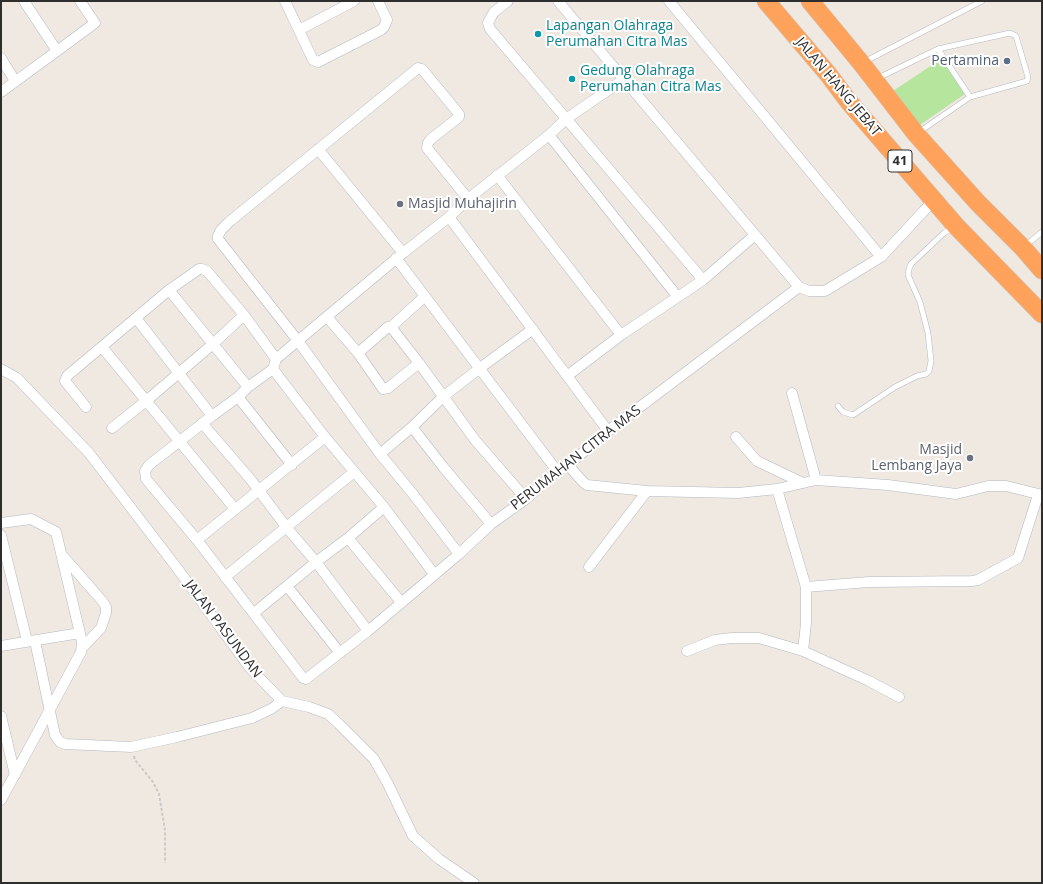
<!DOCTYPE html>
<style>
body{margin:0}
#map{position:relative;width:1043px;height:884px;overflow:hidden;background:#efe9e1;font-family:"Open Sans",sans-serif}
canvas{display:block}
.frame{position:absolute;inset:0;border:2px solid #2e2e2e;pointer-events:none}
</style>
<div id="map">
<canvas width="1043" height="884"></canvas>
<div class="frame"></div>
</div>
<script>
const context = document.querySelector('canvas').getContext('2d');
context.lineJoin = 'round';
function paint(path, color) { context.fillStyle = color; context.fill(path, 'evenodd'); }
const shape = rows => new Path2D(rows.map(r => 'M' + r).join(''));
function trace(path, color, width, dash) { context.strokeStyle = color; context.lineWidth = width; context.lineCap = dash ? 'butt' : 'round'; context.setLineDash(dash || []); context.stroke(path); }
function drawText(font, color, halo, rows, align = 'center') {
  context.font = font + ' "Open Sans",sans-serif'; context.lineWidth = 4; context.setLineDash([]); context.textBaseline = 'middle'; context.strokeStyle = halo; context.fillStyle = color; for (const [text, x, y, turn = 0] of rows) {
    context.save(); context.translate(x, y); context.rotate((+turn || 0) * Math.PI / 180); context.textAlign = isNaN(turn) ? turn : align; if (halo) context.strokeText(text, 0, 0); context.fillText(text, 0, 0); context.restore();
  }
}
const green = shape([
 [944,57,968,92,917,127,893,91]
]);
const path = shape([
 [134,756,135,760,153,782,159,794,165,830,165,863]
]);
const lane = shape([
 [938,49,970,97],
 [864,62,982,1],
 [876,79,938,49,1010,33,1016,36,1028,77,1027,81,970,97,919,132],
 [1025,246,1042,232],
 [838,406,843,412,853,415,895,387,917,376,926,374,929,371,931,361,928,333,920,302,908,275,909,269,911,264,944,233,954,227]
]);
const street = shape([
 [24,1,57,51,95,23,80,1],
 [285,1,313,60,318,62,381,30,384,27,387,20,378,1],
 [508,1,494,12,490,19,488,23,490,29,703,280],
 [558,1,799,287],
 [669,1,881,257],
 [299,30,354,1],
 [1,58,15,81],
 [1,92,57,51],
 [549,135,677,296],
 [318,149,403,253],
 [497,175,621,335],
 [449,217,608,431],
 [396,258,557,471],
 [799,287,809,291,825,291,881,257,934,200],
 [169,290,248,387],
 [327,317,358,353,383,389,388,388,419,363],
 [136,318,212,416],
 [391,327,419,363,475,440,526,499],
 [102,347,235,509],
 [358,353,388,327,391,327,424,297],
 [1,369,17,378,89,453,177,568,250,668,282,701,309,707,328,714,339,724,374,759,388,784,413,836,439,859,474,883],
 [273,369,248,387,238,397,212,416,149,465,145,471,146,479,197,540,303,678,306,679,368,631,459,554,491,524,526,499,557,471,568,465,608,431,799,287],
 [273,369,276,359,403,253,449,217,468,199,549,135,566,119,623,80],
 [273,369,325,437,384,507,434,574],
 [567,376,621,335,703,280,755,235],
 [792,393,816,480],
 [238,397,292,465],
 [86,407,65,381,67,376,169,290,199,269,202,269,207,271,244,315,276,359],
 [202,423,251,480,287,528,316,562,368,631],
 [412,427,444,468,491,524],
 [112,428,146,401,213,344,244,315],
 [736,437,757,461,803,483],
 [380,454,412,427,444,396,480,368,533,329],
 [568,465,583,482,587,485,647,491,738,493,777,489,816,480,888,485,956,494,988,486,1006,486,1042,495],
 [777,489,806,587,806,623,803,651],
 [1,523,31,519,56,532,82,642,81,652,1,800],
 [1,535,27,641],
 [348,538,401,602],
 [197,540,325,437],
 [459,554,413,494,380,454,298,341,218,239,218,236,221,230,229,222,418,68,422,69,459,114,459,117,431,139,428,143,427,148,468,199],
 [63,556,103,602,106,607,106,613,101,628,82,648],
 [589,567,647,491],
 [225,577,354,472],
 [287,586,340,653],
 [806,587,869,582,972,581,978,580,1018,558,1038,495],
 [254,613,316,562,348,538,384,507],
 [35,641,55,735,60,742,65,744,131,747,177,737,252,718,271,709,282,701],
 [1,646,80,633],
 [687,651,715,640,732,638,759,638,803,651,869,681,899,697],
 [1,716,15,775]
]);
const highway = shape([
 [766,1,828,74,849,102,956,226,1042,314],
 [810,1,862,64,916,134,978,203,1023,248,1042,270]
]);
const markers = [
 [538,34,4,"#0f9aa8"],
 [1007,61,4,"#5c6f8a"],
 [572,79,4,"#0f9aa8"],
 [400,204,4,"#6b7280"],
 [970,458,4,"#6b7280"]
];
const shields = [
 [900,161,24]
];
const shieldNames = [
 ["41",900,161]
];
const cultureNames = [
 ["Lapangan Olahraga",546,26],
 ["Perumahan Citra Mas",546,42],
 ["Gedung Olahraga",580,71],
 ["Perumahan Citra Mas",580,87]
];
const serviceNames = [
 ["Pertamina",999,61]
];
const streetNames = [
 ["JALAN HANG JEBAT",838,87,50],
 ["PERUMAHAN CITRA MAS",576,458,-38],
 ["JALAN PASUNDAN",223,629,53]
];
const worshipNames = [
 ["Masjid Muhajirin",408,204],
 ["Masjid",962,450,"right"],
 ["Lembang Jaya",962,466,"right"]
];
paint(green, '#b6e59e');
trace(lane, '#b4b7c1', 6);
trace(street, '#b4b7c1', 11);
trace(highway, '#c9c9c9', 19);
trace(path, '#c9c9c9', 2, [3, 2]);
trace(lane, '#fff', 5);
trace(street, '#fff', 10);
trace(highway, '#ffa35c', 18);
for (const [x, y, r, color] of markers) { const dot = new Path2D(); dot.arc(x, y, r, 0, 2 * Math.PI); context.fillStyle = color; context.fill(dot); trace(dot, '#fff', 1.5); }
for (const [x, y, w] of shields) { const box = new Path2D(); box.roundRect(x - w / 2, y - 11, w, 22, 3); context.fillStyle = '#fff'; context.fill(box); trace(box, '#2e2e2e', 1); }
drawText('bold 13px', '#2e2e2e', null, shieldNames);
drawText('14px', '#0d838f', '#fff', cultureNames, 'left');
drawText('14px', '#4e5e75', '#fff', serviceNames, 'right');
drawText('14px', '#2e2e2e', '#fff', streetNames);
drawText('14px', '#5b616d', '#fff', worshipNames, 'left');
</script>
